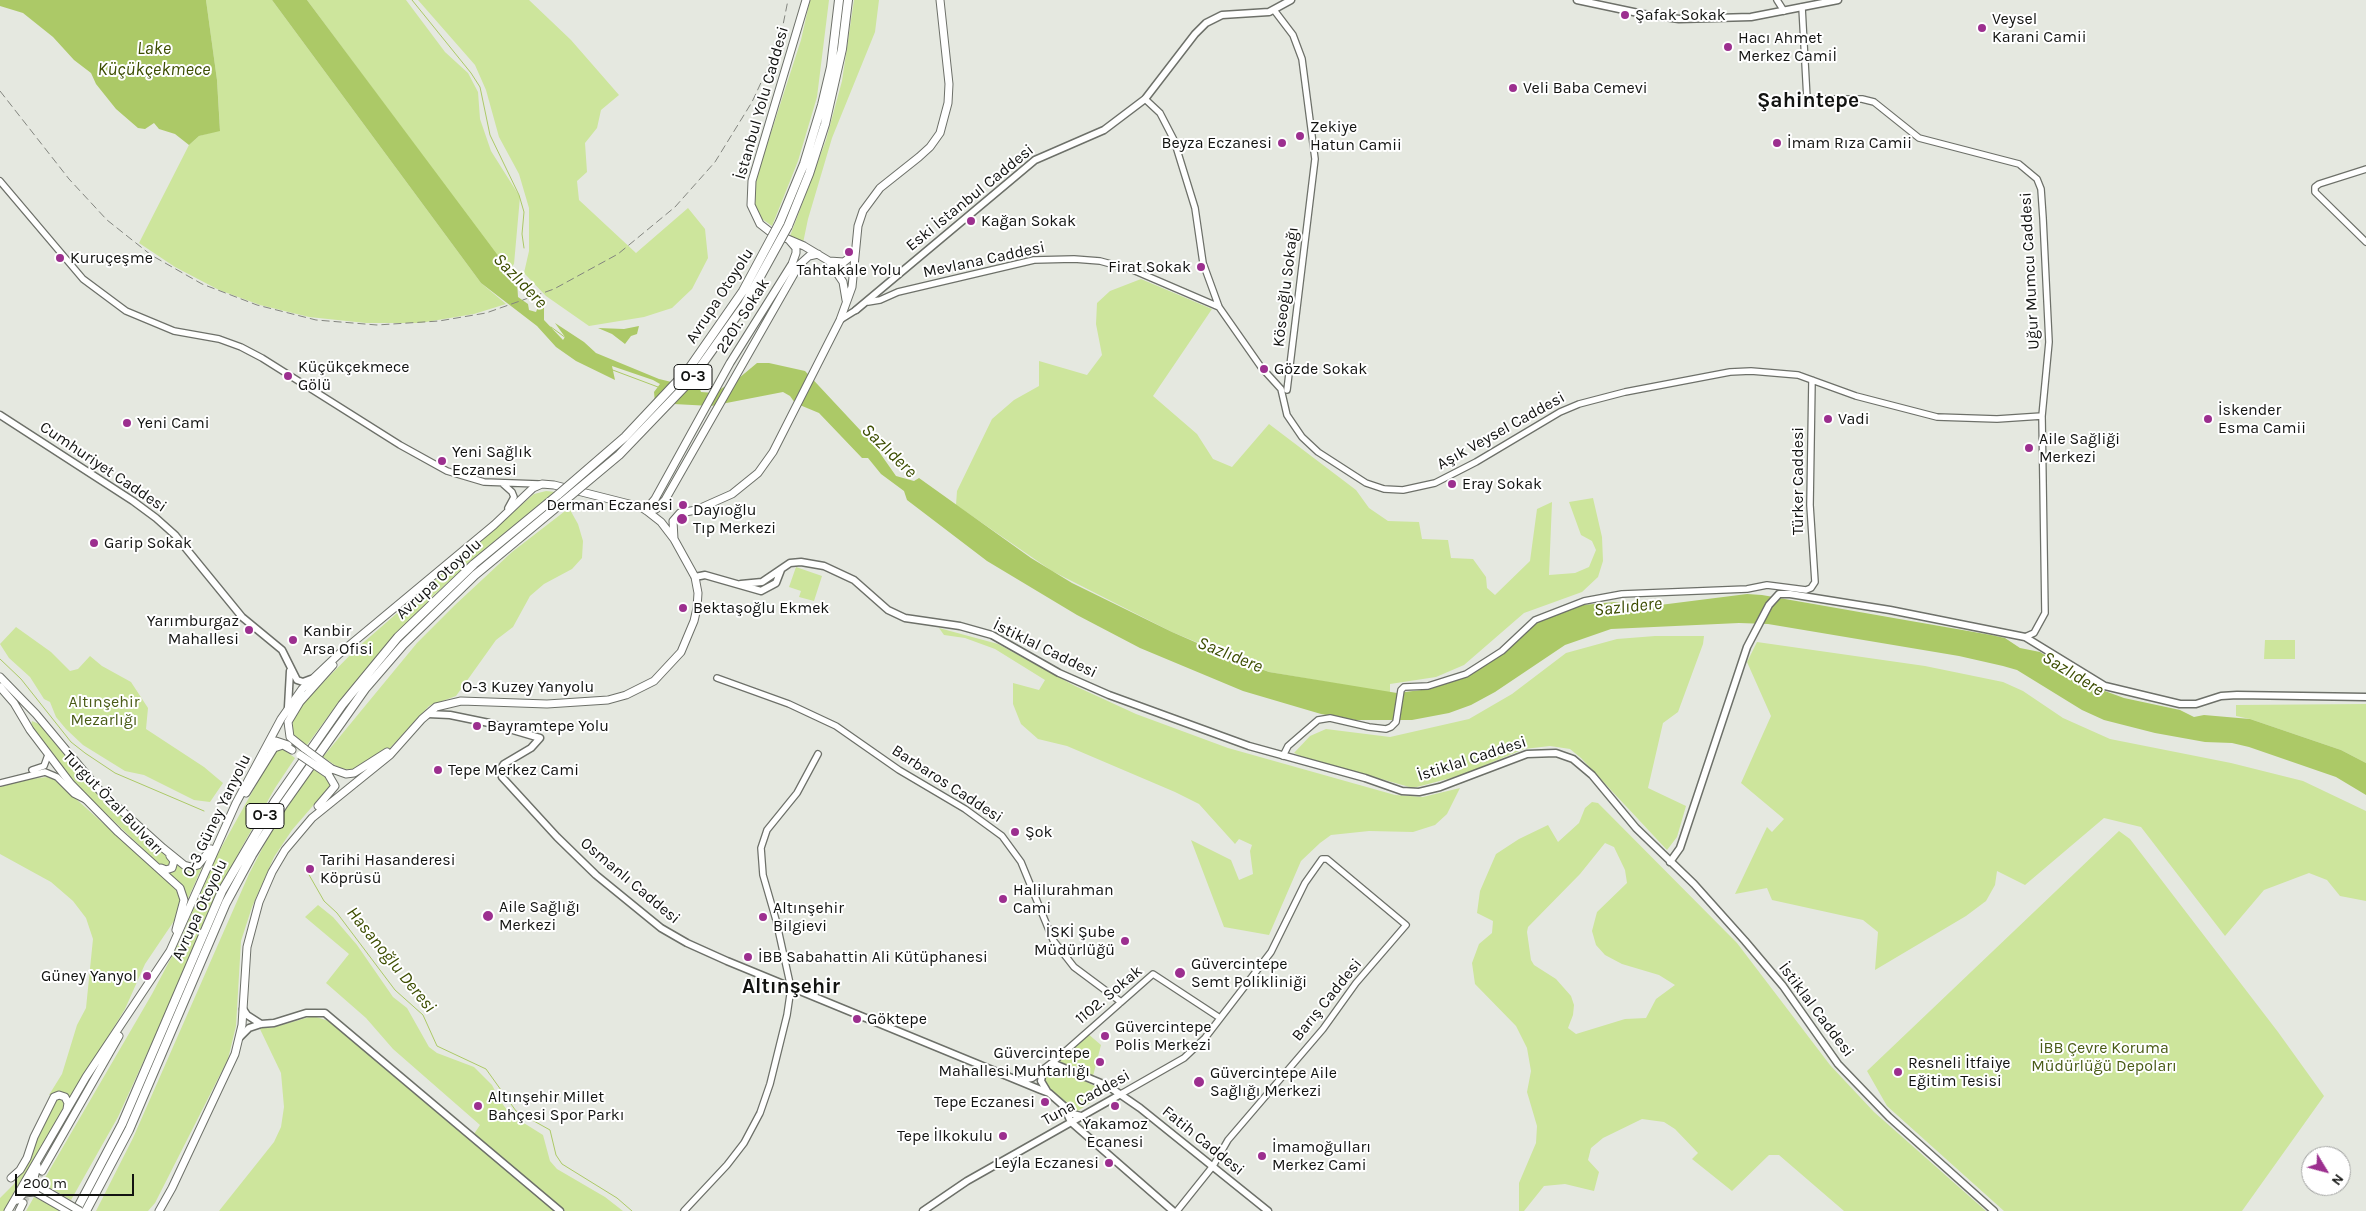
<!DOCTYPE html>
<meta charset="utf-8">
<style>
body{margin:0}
#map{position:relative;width:2366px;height:1211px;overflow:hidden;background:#e5e8e0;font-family:Karla,sans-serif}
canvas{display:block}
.north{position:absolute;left:2301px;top:1146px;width:50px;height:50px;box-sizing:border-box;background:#fff;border:1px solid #a0a1a0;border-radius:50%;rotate:127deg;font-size:14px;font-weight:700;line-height:20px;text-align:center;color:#121311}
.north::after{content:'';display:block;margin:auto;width:18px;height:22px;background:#9c2f8f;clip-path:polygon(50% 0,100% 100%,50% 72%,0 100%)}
.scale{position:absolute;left:15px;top:1174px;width:119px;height:22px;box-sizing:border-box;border:2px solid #121311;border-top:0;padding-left:6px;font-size:15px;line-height:18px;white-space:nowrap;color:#121311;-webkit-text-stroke:4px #fff;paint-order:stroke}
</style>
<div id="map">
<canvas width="2366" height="1211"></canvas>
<div class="north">N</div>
<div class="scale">200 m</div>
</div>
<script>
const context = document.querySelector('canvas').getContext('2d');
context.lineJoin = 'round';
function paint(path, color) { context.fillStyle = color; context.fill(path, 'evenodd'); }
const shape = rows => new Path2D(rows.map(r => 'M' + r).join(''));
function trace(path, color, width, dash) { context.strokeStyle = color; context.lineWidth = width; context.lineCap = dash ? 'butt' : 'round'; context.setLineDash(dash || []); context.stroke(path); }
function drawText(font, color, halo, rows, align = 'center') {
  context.font = font + ' Karla,sans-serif'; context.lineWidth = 4; context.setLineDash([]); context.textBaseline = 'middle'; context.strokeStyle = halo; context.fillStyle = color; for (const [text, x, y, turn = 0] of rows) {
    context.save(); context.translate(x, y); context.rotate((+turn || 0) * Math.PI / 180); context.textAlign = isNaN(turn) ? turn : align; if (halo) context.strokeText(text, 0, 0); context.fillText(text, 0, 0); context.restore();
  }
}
const green = shape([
 [206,0,272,0,481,283,506,304,474,314,420,323,366,323,309,317,260,305,219,290,175,267,139,243,189,145,199,136,220,130,217,80],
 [307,0,406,0,445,52,468,73,478,92,480,119,491,151,520,197,514,264,508,271],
 [418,0,529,0,571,40,619,95,601,110,597,128,585,143,587,172,577,181,579,200,636,253,688,208,705,229,708,258,692,289,672,308,644,317,589,326,546,296,524,273,529,251,529,208,519,174,499,137,486,90,475,65],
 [810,0,829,0,817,97,798,161,772,226,762,219,753,201,757,176,801,40],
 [854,0,879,0,875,32,832,138,808,219,803,243,790,236,826,140,842,81],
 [1141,279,1212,309,1153,396,1197,434,1213,459,1232,467,1269,424,1356,490,1369,508,1388,521,1419,522,1422,539,1448,540,1451,558,1473,559,1486,577,1487,588,1495,595,1530,561,1537,509,1552,502,1549,575,1575,573,1589,567,1596,550,1592,541,1581,535,1569,502,1593,498,1602,537,1603,561,1598,577,1582,592,1524,613,1464,665,1436,677,1390,684,1390,693,1269,672,1172,632,1052,571,956,505,957,491,992,419,1014,400,1039,386,1039,361,1087,375,1102,355,1096,324,1097,303,1110,291],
 [546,491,556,492,476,557,434,595,341,699,307,745,298,740,292,733,293,721,304,702,357,648,534,494],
 [569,508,578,524,583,541,582,558,572,569,544,584,530,596,513,627,496,640,456,696,429,706,389,749,366,764,353,770,339,768,323,757,417,643,455,605,512,552],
 [796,567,822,576,814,601,799,597,801,591,789,587],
 [16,627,51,652,70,671,78,669,90,656,102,666,131,682,148,708,146,729,204,767,223,783,210,802,194,800,144,775,125,771,83,745,66,729,56,717,50,702,44,699,30,677,9,658,0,644],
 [939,628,998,644,1075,686,1136,714,1228,748,1395,795,1423,797,1460,788,1447,814,1435,825,1413,832,1369,831,1331,835,1320,843,1301,861,1269,935,1224,927,1191,840,1231,860,1239,880,1253,874,1250,851,1252,845,1239,839,1235,844,1199,804,1175,792,1067,746,1038,739,1021,724,1013,704,1013,683,1039,690,1045,680,995,649,965,638,944,635],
 [1655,636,1704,636,1703,644,1678,712,1663,723,1648,788,1686,806,1677,837,1667,850,1581,758,1570,749,1550,746,1524,749,1462,775,1413,788,1303,757,1294,753,1310,736,1326,729,1390,737,1469,719,1512,694,1566,653,1617,639],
 [2265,640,2295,640,2295,659,2264,659],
 [1757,642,1925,666,2003,682,2023,691,2063,718,2110,739,2231,763,2303,781,2366,811,2366,901,2340,896,2327,880,2309,873,2264,890,2225,936,2141,827,2104,818,2025,885,1997,871,1995,885,1986,901,1966,916,1875,970,1878,932,1863,920,1772,900,1767,888,1735,894,1767,827,1772,832,1784,819,1741,783,1771,716,1747,662],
 [2366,704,2366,763,2341,750,2250,719,2236,716,2236,705],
 [32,721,39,724,79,772,120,814,169,859,169,866,161,866,75,784,31,725],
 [276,749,283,749,295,758,275,788,243,845,207,914,171,1001,118,1117,71,1200,42,1183,152,994,181,939,211,866],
 [313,769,329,780,330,786,292,830,274,857,252,907,241,941,236,1026,228,1059,155,1203,148,1211,96,1211,133,1138,249,874,273,828],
 [47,777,55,780,176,889,180,901,174,921,145,964,125,1009,70,1099,61,1092,49,1095,62,1074,77,1025,86,1008,93,939,86,918,73,901,51,882,0,854,0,787,23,780],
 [1592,802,1598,803,1737,943,1830,1065,1874,1112,1986,1211,1844,1211,1779,1155,1769,1155,1732,1191,1692,1159,1698,1153,1675,1129,1664,1122,1642,1119,1603,1138,1591,1148,1588,1160,1599,1172,1594,1191,1565,1184,1544,1186,1524,1211,1519,1211,1519,1183,1536,1143,1537,1126,1527,1092,1531,1071,1527,1048,1516,1026,1475,984,1472,963,1479,944,1492,933,1493,921,1477,913,1480,891,1496,854,1519,839,1548,825,1558,842,1579,823,1585,808],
 [1605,843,1614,847,1625,870,1627,883,1597,912,1592,931,1596,945,1605,955,1622,964,1659,975,1675,985,1656,999,1646,1018,1625,1019,1576,1034,1568,1028,1573,1015,1574,1005,1571,996,1556,979,1534,965,1531,960,1527,932,1528,927,1580,874],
 [2119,831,2130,839,2278,1032,2324,1096,2242,1211,2004,1211,1887,1106,1867,1071],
 [176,862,187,870,193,871,203,865,187,901,183,885,168,874],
 [318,905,333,917,357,945,393,997,407,1008,429,1047,437,1053,474,1067,492,1085,501,1102,511,1115,543,1135,550,1161,557,1169,605,1197,623,1211,565,1211,474,1134,480,1125,393,1049,366,1018,326,983,349,954,305,917],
 [313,1016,332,1022,555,1211,219,1211,274,1142,281,1127,284,1107,281,1073,259,1027,271,1028],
 [1087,1033,1101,1045,1092,1080,1059,1064,1061,1057],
 [1048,1070,1062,1070,1107,1092,1076,1112,1049,1089,1044,1079],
 [63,1098,65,1104,60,1117,5,1211,0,1211,0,1198,14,1184,28,1162,34,1141,54,1099],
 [34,1197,40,1200,61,1211,26,1211]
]);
const water = shape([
 [0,0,206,0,217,80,220,131,199,136,189,145,175,134,159,129,154,123,145,129,138,128,116,109,96,84,91,73,74,60,53,37,23,13,0,6],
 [272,0,307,0,517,281,518,297,528,304,529,310,536,312,538,307,544,308,544,320,563,340,565,337,555,323,584,342,596,353,659,379,684,385,698,384,701,392,714,393,739,378,757,363,769,363,805,371,875,446,896,476,914,481,919,478,1031,558,1072,583,1172,632,1234,659,1269,672,1397,693,1429,689,1472,674,1502,653,1528,627,1563,610,1583,605,1615,602,1652,606,1747,594,1762,595,1991,635,2005,638,2020,648,2040,652,2102,690,2124,698,2180,710,2194,717,2204,715,2250,719,2341,750,2366,763,2366,795,2336,777,2249,747,2232,743,2205,742,2155,733,2104,720,2082,710,2017,670,2003,666,1959,656,1768,624,1739,623,1611,629,1565,645,1495,692,1471,705,1449,713,1412,720,1355,720,1321,714,1243,691,1140,648,1077,615,987,561,907,500,904,491,881,474,868,458,862,458,819,413,795,403,790,396,783,392,711,406,655,403,654,392,660,384,653,380,612,366,615,380,576,361,556,347,537,326,481,283],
 [639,326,637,334,631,336,625,344,612,334,598,328,624,329]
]);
const stream = shape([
 [412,0,471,73,480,87,490,135,519,195,524,212,522,234,524,248],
 [551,327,566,338],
 [610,369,658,387],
 [0,659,21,679,71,742,85,753,115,773,204,811],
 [308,873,324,901,337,913,395,990,423,1015,437,1046,486,1069,516,1111,550,1130,556,1155,562,1164,617,1198,632,1211]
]);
const primaryTunnel = shape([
 [23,1203,42,1171]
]);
const tertiary = shape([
 [1777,0,1784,11],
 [1802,7,1807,99,1862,99,1874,102,1919,138,2019,164,2037,179,2041,189,2043,218,2049,342,2042,416,2045,613,2034,633,2025,637],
 [1274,10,1293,35,1302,59,1315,159,1287,390],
 [1145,99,1160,113,1174,140,1195,208,1203,263,1219,307,1261,367,1281,389,1287,415,1302,437,1318,452,1366,483,1384,489,1403,490,1435,483,1476,462,1560,412,1579,404,1625,392,1730,372,1751,371,1798,375,1856,396,1937,417,1997,419,2042,416],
 [2366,169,2319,184,2315,187,2315,192,2366,242],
 [0,181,83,279,126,311,174,331,219,339,241,347,262,358,400,445,447,471,484,482,539,484],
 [868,302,880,300,898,292,1034,260,1074,259,1100,261,1133,270,1219,307],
 [840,320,856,310],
 [503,484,512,492,514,497,508,508],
 [717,678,789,704,836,726,899,770,965,809,1002,836,1021,862,1053,940,1074,967,1121,1002],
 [1283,756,1288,746,1318,720,1330,718,1369,727,1386,729,1391,727,1396,722,1401,690,1404,687,1428,686,1466,674,1502,651,1535,620,1584,601,1622,594,1747,589,1767,585,1806,590,1811,588,1815,582,1810,505,1812,380],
 [32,770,44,766,48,755],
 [0,783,45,772,57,777,74,794,86,800],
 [1052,1063,1153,974,1220,1018],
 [1121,1094,1184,1058,1205,1038,1271,952,1305,883,1322,859,1327,859,1406,925,1356,983,1323,1029,1228,1140,1213,1166,1177,1211],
 [684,1211,727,1165,744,1143,760,1113,770,1084,787,1015,791,988,776,920,763,875,761,848,767,830,797,793,818,754]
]);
const secondary = shape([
 [1577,0,1643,14,1679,19,1751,17,1838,0],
 [856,310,1035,160,1104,130,1145,99,1195,34,1206,23,1222,15,1269,12,1291,0],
 [0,415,133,501,156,518,175,535,242,617,282,650,297,680,303,682,311,679],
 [695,577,705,575,761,591,776,583,781,570],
 [741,584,762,582,790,563,801,562,824,566,854,580,888,610,905,618,960,626,992,635,1059,673,1109,695,1249,746,1365,778,1402,791,1419,792,1440,787,1527,754,1556,753,1573,759,1592,775,1636,828,1694,884,1745,941,1783,986,1838,1064,1889,1117,1994,1211],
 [288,707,290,671],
 [428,714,450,715,489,723,540,738,531,748,504,764,500,770,502,777,557,837,596,875,661,928,687,943,727,961,1041,1090,1049,1093,1073,1114,1081,1116],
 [1670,862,1680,848,1747,647,1769,605,1779,594,1790,594,1890,610,2025,637,2105,686,2180,704,2196,704,2221,696,2237,695,2366,697],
 [243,1009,247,1015,261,1024],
 [240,1037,249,1028,261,1024,274,1023,306,1013,325,1013,560,1211],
 [1043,1071,1041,1081,1047,1091],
 [1020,1080,1032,1078,1052,1063,1108,1086,1140,1108,1268,1211],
 [1065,1109,1071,1122,1173,1211],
 [923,1211,967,1181,1121,1094]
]);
const primary = shape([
 [806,0,752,181,751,205,760,224,769,231,804,246,829,261,843,282,846,300],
 [829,261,844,262,854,254],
 [641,507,650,505,655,499,730,363,792,264,796,253,796,248,790,241],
 [647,511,656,509,665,500,799,265,809,256,818,254],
 [674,539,673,521,680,513,696,510,732,494,758,473,773,452,840,320,852,287,858,226,863,211,880,188,919,157,930,147,940,133,948,103,949,84,940,0],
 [0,677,36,714,101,792,163,848,184,865,191,867,198,865,211,849],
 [0,687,14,703,30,730,71,784,118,832,180,888,184,900,176,930],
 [268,748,276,741,288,745],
 [305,749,290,737,288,722,300,702,333,665],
 [332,769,346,774,354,773,387,752],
 [246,793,274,748,283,745,292,750],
 [318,806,335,786,328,774],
 [161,868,166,870,172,868,174,861,170,856],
 [37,1166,34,1178,41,1188],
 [42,1171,119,1036],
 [11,1178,20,1170,27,1158,34,1137,54,1097,59,1095,65,1097,68,1103,67,1109],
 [17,1200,24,1193,35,1192,68,1211],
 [8,1211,86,1077,170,951,236,803,281,719,302,689,339,654,494,525,533,488,542,484,554,485,641,507,647,511,661,522,674,539,695,577,698,593,697,608,694,621,681,652,654,681,626,695,608,700,547,704,461,701,436,707,422,719,390,755,312,818,285,850,272,872,259,902,247,947,242,1025,235,1054,172,1188,159,1211],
 [19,1211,23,1203]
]);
const motorway = shape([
 [780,222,804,164,822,105,831,67,839,0],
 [788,226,809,174,825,124,842,49,848,0],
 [76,1211,122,1124,222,891,275,801,342,705,398,637,474,564,559,494],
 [86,1211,129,1130,226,903,252,855,283,805,365,689,403,645,475,575,564,501]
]);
const rail = shape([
 [0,91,69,179,107,220,151,255,202,284,257,305,316,320,377,325,439,321,486,313,554,289,618,254,675,207,715,162,752,102,772,59,783,25,788,0]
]);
const primaryBridge = shape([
 [305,749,332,769],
 [300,755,328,774],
 [41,1188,80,1211]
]);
const motorwayBridge = shape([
 [559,494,625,437,688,370,743,291,780,222],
 [564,501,619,455,691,380,745,304,788,226]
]);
const markers = [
 [1625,15,5,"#9c2f8f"],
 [1982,28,5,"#9c2f8f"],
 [1728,47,5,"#9c2f8f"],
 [1513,88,5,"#9c2f8f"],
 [1300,136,5,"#9c2f8f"],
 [1282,143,5,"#9c2f8f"],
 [1777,143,5,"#9c2f8f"],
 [971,221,5,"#9c2f8f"],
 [849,252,5,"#9c2f8f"],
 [60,258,5,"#9c2f8f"],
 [1201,267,5,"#9c2f8f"],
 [1264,369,5,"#9c2f8f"],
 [288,376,5,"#9c2f8f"],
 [1828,419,5,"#9c2f8f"],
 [2208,419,5,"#9c2f8f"],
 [127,423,5,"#9c2f8f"],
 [2029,448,5,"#9c2f8f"],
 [442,461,5,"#9c2f8f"],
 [1452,484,5,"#9c2f8f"],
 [683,505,5,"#9c2f8f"],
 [682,519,6,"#9c2f8f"],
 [94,543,5,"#9c2f8f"],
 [683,608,5,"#9c2f8f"],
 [249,630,5,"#9c2f8f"],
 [293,640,5,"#9c2f8f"],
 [477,726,5,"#9c2f8f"],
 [438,770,5,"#9c2f8f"],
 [1015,832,5,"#9c2f8f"],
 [310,869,5,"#9c2f8f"],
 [1003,899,5,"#9c2f8f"],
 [488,916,6,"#9c2f8f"],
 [763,917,5,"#9c2f8f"],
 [1125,941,5,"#9c2f8f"],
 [748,957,5,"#9c2f8f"],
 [1180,973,6,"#9c2f8f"],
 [147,976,5,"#9c2f8f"],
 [857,1019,5,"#9c2f8f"],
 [1105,1036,5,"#9c2f8f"],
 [1100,1062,5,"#9c2f8f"],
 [1898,1072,5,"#9c2f8f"],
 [1199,1082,6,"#9c2f8f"],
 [1045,1102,5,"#9c2f8f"],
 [478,1106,5,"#9c2f8f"],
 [1115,1106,5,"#9c2f8f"],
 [1003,1136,5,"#9c2f8f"],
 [1262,1156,5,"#9c2f8f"],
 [1109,1163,5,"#9c2f8f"]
];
const shields = [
 [693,377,38],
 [265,816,38]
];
const shieldNames = [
 ["O-3",693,377],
 ["O-3",265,816]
];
const poiNames = [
 ["Şafak Sokak",1635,15],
 ["Veysel",1992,19],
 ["Karani Camii",1992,37],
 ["Hacı Ahmet",1738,38],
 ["Merkez Camiİ",1738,56],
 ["Veli Baba Cemevi",1523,88],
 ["Zekiye",1310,127],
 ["Hatun Camii",1310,145],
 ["Beyza Eczanesi",1272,143,"right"],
 ["İmam Rıza Camii",1787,143],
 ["Kağan Sokak",981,221],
 ["Kuruçeşme",70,258],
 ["Firat Sokak",1191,267,"right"],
 ["Tahtakale Yolu",849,270,"center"],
 ["Küçükçekmece",298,367],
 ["Gölü",298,385],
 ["Gözde Sokak",1274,369],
 ["İskender",2218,410],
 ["Esma Camii",2218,428],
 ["Vadi",1838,419],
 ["Yeni Cami",137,423],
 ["Aile Sağliği",2039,439],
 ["Merkezi",2039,457],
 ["Yeni Sağlık",452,452],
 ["Eczanesi",452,470],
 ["Eray Sokak",1462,484],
 ["Derman Eczanesi",673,505,"right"],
 ["Dayıoğlu",693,510],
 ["Tıp Merkezi",693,528],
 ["Garip Sokak",104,543],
 ["Bektaşoğlu Ekmek",693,608],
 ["Yarımburgaz",239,621,"right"],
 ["Mahallesi",239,639,"right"],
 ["Kanbir",303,631],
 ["Arsa Ofisi",303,649],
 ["Bayramtepe Yolu",487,726],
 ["Tepe Merkez Cami",448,770],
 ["Şok",1025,832],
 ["Tarihi Hasanderesi",320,860],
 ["Köprüsü",320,878],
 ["Halilurahman",1013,890],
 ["Cami",1013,908],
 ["Aile Sağlığı",499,907],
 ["Merkezi",499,925],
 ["Altınşehir",773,908],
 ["Bilgievi",773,926],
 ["İSKİ Şube",1115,932,"right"],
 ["Müdürlüğü",1115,950,"right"],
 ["İBB Sabahattin Ali Kütüphanesi",758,957],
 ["Güvercintepe",1191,964],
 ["Semt Polikliniği",1191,982],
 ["Güney Yanyol",137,976,"right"],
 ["Göktepe",867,1019],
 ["Güvercintepe",1115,1027],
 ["Polis Merkezi",1115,1045],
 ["Güvercintepe",1090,1053,"right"],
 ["Mahallesi Muhtarlığı",1090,1071,"right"],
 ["Resneli İtfaiye",1908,1063],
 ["Eğitim Tesisi",1908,1081],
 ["Güvercintepe Aile",1210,1073],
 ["Sağlığı Merkezi",1210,1091],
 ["Altınşehir Millet",488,1097],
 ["Bahçesi Spor Parkı",488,1115],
 ["Tepe Eczanesi",1035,1102,"right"],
 ["Yakamoz",1115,1124,"center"],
 ["Ecanesi",1115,1142,"center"],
 ["Tepe İlkokulu",993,1136,"right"],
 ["İmamoğulları",1272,1147],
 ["Merkez Cami",1272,1165],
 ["Leyla Eczanesi",1099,1163,"right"]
];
const streetNames = [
 ["İstanbul Yolu Caddesi",762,103,-74],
 ["Eski İstanbul Caddesi",970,198,-39],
 ["Mevlana Caddesi",984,260,-12],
 ["Uğur Mumcu Caddesi",2030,271,-93],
 ["Köseoğlu Sokağı",1286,287,-83],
 ["Avrupa Otoyolu",720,296,-57],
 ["2201. Sokak",743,316,-58],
 ["Aşık Veysel Caddesi",1501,431,-29],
 ["Cumhuriyet Caddesi",103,467,34],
 ["Türker Caddesi",1798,481,-90],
 ["Avrupa Otoyolu",439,579,-43],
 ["İstiklal Caddesi",1045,649,26],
 ["O-3 Kuzey Yanyolu",528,687],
 ["İstiklal Caddesi",1472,759,-18],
 ["Barbaros Caddesi",947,784,33],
 ["Turgut Özal Bulvarı",113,803,46],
 ["O-3 Güney Yanyolu",217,816,-64],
 ["Osmanlı Caddesi",630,881,40],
 ["Avrupa Otoyolu",200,910,-65],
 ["1102. Sokak",1109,995,-40],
 ["Barış Caddesi",1327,1000,-51],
 ["İstiklal Caddesi",1816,1010,53],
 ["Tuna Caddesi",1086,1098,-29],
 ["Fatih Caddesi",1203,1141,39]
];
const parkNames = [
 ["Altınşehir",104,702],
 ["Mezarlığı",104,720],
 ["İBB Çevre Koruma",2104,1048],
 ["Müdürlüğü Depoları",2104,1066]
];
const waterNames = [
 ["Lake",154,49],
 ["Küçükçekmece",154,70],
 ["Sazlıdere",520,281,46],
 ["Sazlıdere",889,451,44],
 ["Sazlıdere",1628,607,-6],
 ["Sazlıdere",1230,655,22],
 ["Sazlıdere",2073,674,32],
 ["Hasanoğlu Deresi",391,960,51]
];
const districtNames = [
 ["Şahintepe",1808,101],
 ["Altınşehir",791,987]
];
paint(green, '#cde59c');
paint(water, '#acc967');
trace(stream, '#acc967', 1);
trace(primaryTunnel, '#c5c8c1', 7, [7, 3.5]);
trace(tertiary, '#6d7069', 8);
trace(secondary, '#6d7069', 9);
trace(primary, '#6d7069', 9);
trace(motorway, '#6d7069', 10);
trace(tertiary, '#fff', 5.5);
trace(secondary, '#fff', 6);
trace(primary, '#fff', 7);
trace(motorway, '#fff', 8);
trace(rail, '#83857f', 1, [8, 4]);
trace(primaryBridge, '#6d7069', 9, []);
trace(motorwayBridge, '#6d7069', 10, []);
trace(primaryBridge, '#fff', 7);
trace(motorwayBridge, '#fff', 8);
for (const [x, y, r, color] of markers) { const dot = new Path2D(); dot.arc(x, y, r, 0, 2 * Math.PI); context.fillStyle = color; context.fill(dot); trace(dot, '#fff', 2); }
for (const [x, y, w] of shields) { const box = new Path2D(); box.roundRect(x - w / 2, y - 12.5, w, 25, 4); context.fillStyle = '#fff'; context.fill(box); trace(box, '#121311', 1); }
drawText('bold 15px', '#121311', null, shieldNames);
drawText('16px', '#121311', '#fff', poiNames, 'left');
drawText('16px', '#121311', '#fff', streetNames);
drawText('16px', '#495b16', '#fff', parkNames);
drawText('italic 18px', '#3c4d01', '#fff', waterNames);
drawText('bold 21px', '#121311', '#fff', districtNames);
</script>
